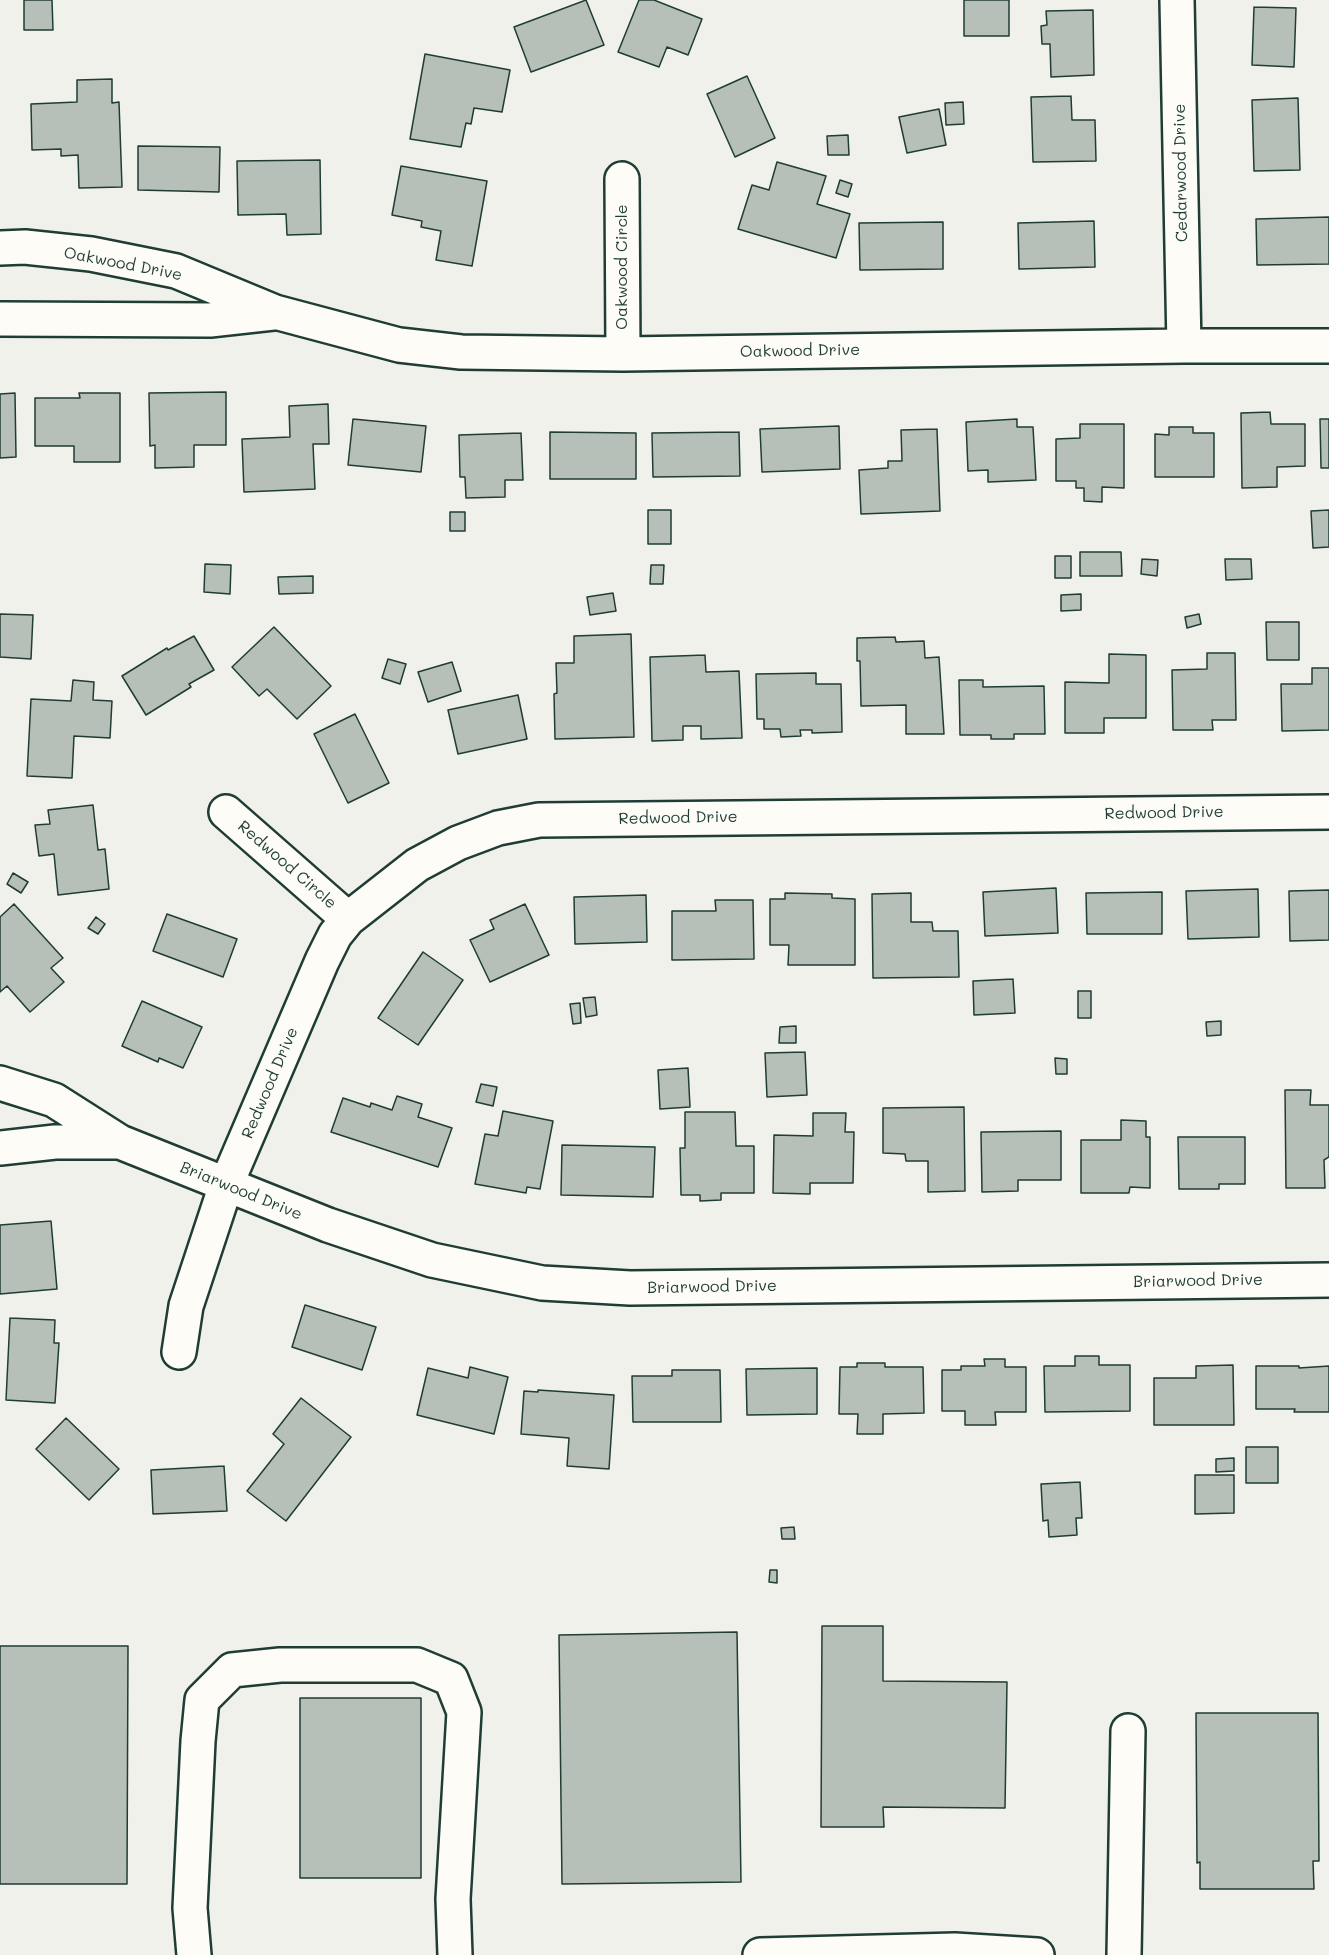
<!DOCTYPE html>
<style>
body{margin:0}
canvas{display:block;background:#f0f1eb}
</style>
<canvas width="1329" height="1955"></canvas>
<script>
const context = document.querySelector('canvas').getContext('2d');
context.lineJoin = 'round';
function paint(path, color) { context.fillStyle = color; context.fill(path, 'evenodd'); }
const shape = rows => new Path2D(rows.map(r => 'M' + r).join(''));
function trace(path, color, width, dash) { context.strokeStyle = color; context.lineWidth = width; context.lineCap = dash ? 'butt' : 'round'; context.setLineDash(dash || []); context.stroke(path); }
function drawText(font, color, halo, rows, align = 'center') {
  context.font = font + ' Mali,sans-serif'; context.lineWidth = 4.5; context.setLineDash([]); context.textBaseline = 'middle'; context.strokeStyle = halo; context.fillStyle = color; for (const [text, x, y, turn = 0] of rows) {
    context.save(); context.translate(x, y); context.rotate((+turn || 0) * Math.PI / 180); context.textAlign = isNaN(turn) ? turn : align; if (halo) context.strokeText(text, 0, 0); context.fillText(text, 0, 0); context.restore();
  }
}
const building = shape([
 [24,0,52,0,53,30,24,30,24,0],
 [586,0,604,45,531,72,514,27,586,0],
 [639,0,654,0,702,19,688,55,667,47,659,67,618,52,639,0],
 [964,0,1009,0,1009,36,964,36,964,0],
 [1254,7,1296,8,1294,67,1252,65,1254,7],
 [1093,10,1094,75,1051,77,1050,44,1042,44,1041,26,1047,25,1046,11,1093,10],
 [425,54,510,70,502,112,474,108,471,124,466,123,461,147,410,139,425,54],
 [747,76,775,138,735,157,707,94,747,76],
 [112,79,112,103,119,102,122,187,79,188,78,155,61,156,61,149,32,150,31,104,77,102,77,80,112,79],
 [1071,96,1072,120,1095,120,1096,161,1033,162,1031,97,1071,96],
 [1298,98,1300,170,1254,171,1252,100,1298,98],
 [963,102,964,124,946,125,945,103,963,102],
 [939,109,946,145,907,153,899,117,939,109],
 [848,135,849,155,828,155,827,136,848,135],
 [138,146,220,147,219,192,138,190,138,146],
 [320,160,321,234,287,235,286,214,238,215,237,161,320,160],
 [777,162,826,176,817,204,850,214,836,258,738,229,752,185,769,190,777,162],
 [401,166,487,181,472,266,436,260,441,231,421,227,422,221,392,215,401,166],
 [840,180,852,184,848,197,836,193,840,180],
 [1329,217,1329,264,1257,265,1256,219,1329,217],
 [1094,221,1095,267,1019,269,1018,223,1094,221],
 [943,222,943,269,860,270,859,223,943,222],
 [226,392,226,445,194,445,194,467,155,468,155,445,150,446,149,393,226,392],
 [15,393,16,457,0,458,0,394,15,393],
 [79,393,120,393,120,462,74,462,74,446,35,446,35,398,80,398,79,393],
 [328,404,329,444,313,444,315,489,244,492,242,439,290,437,289,406,328,404],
 [1270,412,1271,424,1305,424,1305,466,1277,467,1277,487,1242,488,1241,413,1270,412],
 [353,419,426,426,421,472,348,465,353,419],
 [1017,419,1017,427,1033,427,1036,480,988,482,988,470,968,471,966,422,1017,419],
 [1320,419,1329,419,1329,468,1321,468,1320,419],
 [1080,424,1124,424,1124,488,1102,487,1102,502,1084,501,1084,488,1076,488,1076,481,1056,481,1056,439,1080,438,1080,424],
 [839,426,840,469,762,472,760,429,839,426],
 [1169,427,1193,427,1193,433,1214,433,1214,477,1155,477,1155,434,1169,435,1169,427],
 [937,429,940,511,861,514,859,470,888,468,888,461,902,461,901,430,937,429],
 [550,432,636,433,636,479,550,479,550,432],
 [739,432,740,476,653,477,652,433,739,432],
 [521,433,523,480,505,480,505,497,466,498,465,477,460,477,459,435,521,433],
 [648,510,671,510,671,544,648,544,648,510],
 [1329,510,1329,547,1313,548,1311,511,1329,510],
 [450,512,465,512,465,531,450,531,450,512],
 [1080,552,1121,552,1122,576,1080,576,1080,552],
 [1055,556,1071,556,1071,578,1055,578,1055,556],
 [1142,559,1158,560,1157,576,1141,574,1142,559],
 [1225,559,1251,559,1252,579,1226,580,1225,559],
 [205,564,231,565,230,594,204,592,205,564],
 [651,565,664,565,663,584,650,584,651,565],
 [313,576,313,593,279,594,278,577,313,576],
 [613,593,616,611,590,615,587,597,613,593],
 [1081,594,1081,610,1061,611,1061,595,1081,594],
 [0,614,33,615,31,659,0,657,0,614],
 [1199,614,1201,624,1187,628,1185,617,1199,614],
 [1266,622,1299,622,1299,660,1267,660,1266,622],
 [274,627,331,686,297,719,267,689,259,696,232,667,274,627],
 [631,634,634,737,555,739,554,694,557,693,556,663,574,663,574,636,631,634],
 [194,636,214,670,189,684,191,687,146,715,122,676,167,648,168,650,194,636],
 [895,637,896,642,924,641,925,658,939,657,944,734,906,734,906,705,861,706,860,661,857,661,857,638,895,637],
 [1207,653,1235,653,1236,720,1212,720,1213,730,1173,730,1172,670,1207,669,1207,653],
 [1109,654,1146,655,1146,718,1104,718,1104,733,1065,733,1065,682,1109,683,1109,654],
 [705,655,706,672,739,671,742,738,701,739,701,726,683,726,683,740,652,741,650,657,705,655],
 [388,659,406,664,400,684,382,678,388,659],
 [452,662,461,691,428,702,418,672,452,662],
 [1312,668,1329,668,1329,730,1282,731,1281,684,1312,684,1312,668],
 [816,673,816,684,841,684,842,732,812,733,812,730,800,730,801,736,781,737,780,729,764,729,764,719,757,719,756,674,816,673],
 [73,680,94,682,93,700,112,701,110,738,74,736,72,778,27,776,31,699,71,701,73,680],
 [959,680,983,680,983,687,1044,686,1045,734,1014,734,1014,739,991,739,991,735,960,735,959,680],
 [518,695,527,739,458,754,448,710,518,695],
 [355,714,389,783,348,803,314,734,355,714],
 [93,805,98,850,105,849,109,889,58,895,54,854,39,856,35,825,50,824,48,810,93,805],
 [13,873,28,882,21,893,7,884,13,873],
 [1056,888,1058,933,985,936,983,892,1056,888],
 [1258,889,1259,937,1188,939,1186,891,1258,889],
 [1329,890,1329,940,1290,941,1289,891,1329,890],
 [1162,892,1162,934,1087,934,1086,893,1162,892],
 [785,893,832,894,832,898,855,899,855,965,788,965,789,945,770,945,770,899,785,899,785,893],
 [911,893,911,922,932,922,933,931,958,931,959,977,873,978,872,894,911,893],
 [646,895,647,942,575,944,574,897,646,895],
 [715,900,753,900,754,959,672,960,672,911,716,911,715,900],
 [14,904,63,958,51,968,64,982,30,1012,7,986,0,992,0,917,14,904],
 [525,904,549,955,490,982,470,940,494,929,490,920,525,904],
 [167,914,237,939,223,977,153,951,167,914],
 [96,917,105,924,98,934,88,928,96,917],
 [423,952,463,980,418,1045,378,1018,423,952],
 [1013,979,1015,1013,974,1015,973,981,1013,979],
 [1078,991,1091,991,1091,1018,1078,1018,1078,991],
 [595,997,597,1015,586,1017,583,998,595,997],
 [142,1001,202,1027,183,1068,159,1058,158,1062,122,1046,142,1001],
 [580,1003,581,1023,573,1024,570,1004,580,1003],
 [1221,1021,1221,1035,1207,1036,1206,1022,1221,1021],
 [796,1026,796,1043,779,1043,780,1027,796,1026],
 [805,1052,807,1095,767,1097,765,1053,805,1052],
 [1055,1058,1067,1059,1067,1074,1056,1074,1055,1058],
 [688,1068,690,1107,660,1109,658,1070,688,1068],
 [481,1084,497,1087,493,1106,476,1102,481,1084],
 [1285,1090,1311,1090,1310,1105,1329,1105,1329,1157,1324,1160,1325,1188,1286,1188,1285,1090],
 [397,1096,422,1104,418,1117,452,1128,438,1167,331,1132,343,1098,370,1107,371,1103,392,1110,397,1096],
 [964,1107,965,1191,928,1192,928,1161,906,1161,905,1154,883,1153,883,1108,964,1107],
 [503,1111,553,1121,540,1189,527,1187,526,1193,475,1184,485,1134,498,1136,503,1111],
 [685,1112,735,1112,736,1146,754,1146,754,1193,721,1193,721,1200,700,1201,700,1195,681,1195,680,1148,685,1148,685,1112],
 [813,1113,846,1113,845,1132,854,1132,853,1183,810,1183,810,1194,773,1193,774,1135,813,1136,813,1113],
 [1121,1120,1146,1121,1146,1137,1150,1137,1150,1188,1130,1187,1129,1193,1081,1193,1081,1140,1121,1140,1121,1120],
 [1061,1131,1061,1180,1018,1180,1018,1191,982,1192,981,1132,1061,1131],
 [1178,1137,1245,1137,1245,1184,1219,1184,1219,1189,1179,1189,1178,1137],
 [562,1145,655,1147,653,1197,561,1195,562,1145],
 [51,1221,57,1289,0,1294,0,1225,51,1221],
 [305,1305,376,1327,362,1370,292,1347,305,1305],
 [10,1318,55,1320,54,1343,59,1343,55,1403,6,1400,10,1318],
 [1075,1356,1099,1356,1099,1365,1130,1365,1130,1411,1045,1412,1044,1366,1075,1366,1075,1356],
 [984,1359,1005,1359,1005,1367,1026,1367,1026,1412,995,1412,996,1425,965,1425,965,1411,942,1411,942,1370,961,1370,961,1366,985,1366,984,1359],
 [857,1363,885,1363,885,1367,923,1367,924,1413,883,1414,883,1434,857,1434,858,1414,839,1414,840,1367,857,1367,857,1363],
 [1233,1365,1234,1425,1154,1425,1154,1378,1196,1378,1196,1366,1233,1365],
 [1256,1366,1299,1366,1299,1368,1329,1366,1329,1412,1294,1412,1295,1409,1256,1409,1256,1366],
 [470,1367,508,1377,494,1434,417,1415,428,1368,468,1378,470,1367],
 [817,1368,817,1414,747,1415,746,1369,817,1368],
 [672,1370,720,1370,721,1422,633,1422,632,1376,672,1376,672,1370],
 [538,1390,614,1395,609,1469,567,1466,569,1438,521,1434,524,1391,538,1392,538,1390],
 [301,1398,351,1437,286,1521,247,1491,284,1444,273,1434,301,1398],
 [66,1418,119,1469,89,1500,36,1449,66,1418],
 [1246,1447,1278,1447,1278,1483,1246,1483,1246,1447],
 [1234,1458,1234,1471,1216,1472,1216,1459,1234,1458],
 [224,1466,227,1511,153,1514,151,1470,224,1466],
 [1195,1475,1234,1475,1234,1513,1195,1514,1195,1475],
 [1080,1482,1082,1518,1076,1518,1077,1535,1049,1537,1048,1520,1043,1521,1041,1484,1080,1482],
 [794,1527,795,1539,782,1539,781,1528,794,1527],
 [770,1570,777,1570,777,1583,769,1582,770,1570],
 [822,1626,883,1626,883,1681,1007,1682,1005,1808,883,1807,884,1827,821,1827,822,1626],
 [737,1632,741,1882,562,1884,559,1635,737,1632],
 [0,1646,128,1646,127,1884,0,1884,0,1646],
 [300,1698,421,1698,421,1878,300,1878,300,1698],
 [1196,1713,1318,1713,1319,1861,1313,1861,1314,1889,1200,1889,1200,1862,1197,1863,1196,1713]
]);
const minor = shape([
 [1177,0,1184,346],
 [622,179,623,354],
 [0,248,25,247,91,254,176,271,275,312,399,345,461,352,623,354,1184,346,1329,346],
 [0,319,210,320,273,313],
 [226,812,348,919],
 [0,1083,54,1100,120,1142,328,1225,432,1260,542,1283,630,1288,1329,1280],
 [0,1148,55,1142,120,1142],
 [179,1352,186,1306,226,1185,322,961,335,935,348,919,417,865,458,843,498,828,539,820,1329,812],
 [194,1955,190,1908,198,1741,202,1700,232,1670,280,1665,417,1665,451,1679,464,1712,453,1899,455,1955],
 [760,1955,955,1950,1037,1955],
 [1124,1955,1128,1731]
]);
const streetNames = [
 ["Cedarwood Drive",1181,173,-91],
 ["Oakwood Drive",123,264,11],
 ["Oakwood Circle",622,267,-90],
 ["Oakwood Drive",800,351,-1],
 ["Redwood Drive",1164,813,-1],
 ["Redwood Drive",678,818,-1],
 ["Redwood Circle",287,865,41],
 ["Redwood Drive",270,1083,-67],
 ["Briarwood Drive",241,1191,22],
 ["Briarwood Drive",1198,1281,-1],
 ["Briarwood Drive",712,1287,-1]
];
paint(building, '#b6bfb8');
trace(building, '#1f3d34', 1.5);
trace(minor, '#1f3d34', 38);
trace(minor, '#fdfcf7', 33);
drawText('16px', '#1f3d34', '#fdfcf7', streetNames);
</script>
